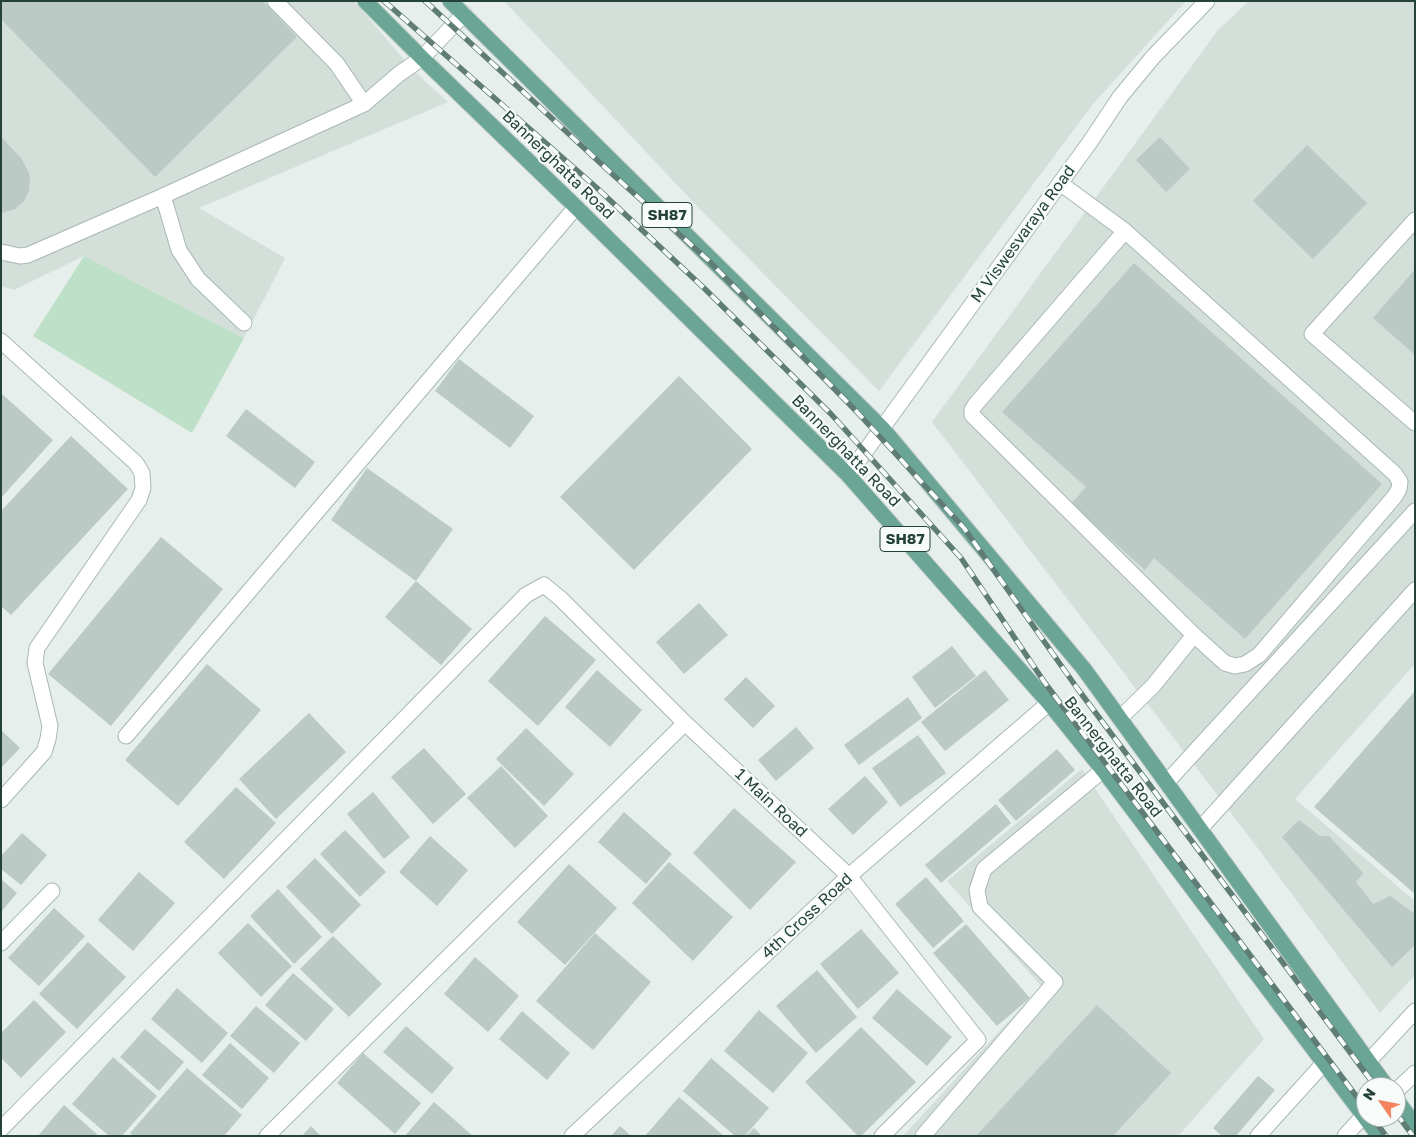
<!DOCTYPE html>
<style>
body{margin:0}
#map{position:relative;width:1416px;height:1137px;overflow:hidden;background:#e6efeb;font-family:"Golos Text",sans-serif}
canvas{display:block}
.frame{position:absolute;inset:0;border:2px solid #24423a;pointer-events:none}
.north{position:absolute;left:1356px;top:1077px;width:50px;height:50px;box-sizing:border-box;background:#f7fbf9;border:1px solid #a3b1ad;border-radius:50%;rotate:303deg;font-size:14px;font-weight:700;line-height:20px;text-align:center;color:#24423a}
.north::after{content:'';display:block;margin:auto;width:18px;height:22px;background:#f4845f;clip-path:polygon(50% 0,100% 100%,50% 72%,0 100%)}
</style>
<div id="map">
<canvas width="1416" height="1137"></canvas>
<div class="frame"></div>
<div class="north">N</div>
</div>
<script>
const context = document.querySelector('canvas').getContext('2d');
context.lineJoin = 'round';
function paint(path, color) { context.fillStyle = color; context.fill(path, 'evenodd'); }
const shape = rows => new Path2D(rows.map(r => 'M' + r).join(''));
function trace(path, color, width, dash) { context.strokeStyle = color; context.lineWidth = width; context.lineCap = dash ? 'butt' : 'round'; context.setLineDash(dash || []); context.stroke(path); }
function drawText(font, color, halo, rows, align = 'center') {
  context.font = font + ' "Golos Text",sans-serif'; context.lineWidth = 4.5; context.setLineDash([]); context.textBaseline = 'middle'; context.strokeStyle = halo; context.fillStyle = color; for (const [text, x, y, turn = 0] of rows) {
    context.save(); context.translate(x, y); context.rotate((+turn || 0) * Math.PI / 180); context.textAlign = isNaN(turn) ? turn : align; if (halo) context.strokeText(text, 0, 0); context.fillText(text, 0, 0); context.restore();
  }
}
const built = shape([
 [1,1,354,1,413,70,448,102,199,208,285,258,244,338,84,256,14,290,1,286],
 [504,1,1186,1,1093,104,879,391,695,204],
 [1249,1,1415,1,1415,664,1295,799,1415,901,1415,975,1380,1013,1254,843,932,422,1218,30],
 [1082,769,1264,1039,1178,1136,903,1136,1041,986,947,881]
]);
const green = shape([
 [84,256,244,338,192,433,33,336]
]);
const building = shape([
 [1,1,263,1,297,37,155,177,1,19],
 [1,137,21,158,29,173,30,180,29,191,24,201,15,209,1,213],
 [1160,137,1190,169,1166,192,1136,160],
 [1307,145,1367,203,1313,259,1253,201],
 [1134,263,1382,484,1245,639,1154,558,1145,570,1071,504,1086,487,1002,412],
 [1415,269,1415,355,1373,318],
 [459,359,534,416,510,448,435,391],
 [679,376,752,449,634,570,560,497],
 [1,393,53,440,1,498],
 [246,409,315,462,295,488,226,436],
 [71,436,128,489,11,615,1,606,1,511],
 [367,468,453,529,416,581,331,520],
 [161,537,223,589,111,726,48,674],
 [416,581,472,629,441,665,385,617],
 [699,603,728,635,684,674,656,642],
 [545,616,596,660,538,726,488,681],
 [952,646,976,676,935,708,912,677],
 [207,664,261,710,178,806,125,760],
 [597,670,642,710,610,747,565,707],
 [985,670,1009,700,945,751,921,722],
 [746,677,775,706,753,728,724,699],
 [1415,691,1415,894,1314,807],
 [908,697,922,718,859,765,844,745],
 [309,713,346,752,276,819,239,779],
 [796,727,814,748,776,781,758,760],
 [526,728,574,774,544,806,496,759],
 [1,730,20,748,1,768],
 [918,735,946,773,900,807,872,768],
 [424,748,466,794,433,824,391,777],
 [1057,749,1075,770,1016,821,998,800],
 [501,766,548,816,515,848,467,798],
 [865,776,888,802,853,835,828,809],
 [236,787,276,823,224,879,184,842],
 [373,792,410,837,384,859,347,814],
 [996,804,1011,823,941,883,925,865],
 [734,808,796,862,750,910,693,853],
 [624,812,672,854,646,884,598,842],
 [1299,820,1320,836,1329,836,1363,873,1356,882,1373,904,1390,896,1415,914,1415,945,1392,967,1282,837],
 [345,830,386,872,360,897,320,854],
 [22,833,47,855,21,885,1,869,1,856],
 [430,836,468,870,437,906,399,872],
 [315,858,361,905,332,934,286,887],
 [669,862,733,917,693,961,632,903],
 [569,864,617,908,565,965,517,922],
 [139,872,175,903,133,951,98,920],
 [926,877,964,921,933,948,895,904],
 [1,879,17,893,1,912],
 [278,889,322,937,294,964,250,916],
 [54,908,85,936,39,986,8,958],
 [248,923,292,966,261,997,218,953],
 [966,924,1030,998,997,1026,933,953],
 [861,929,899,973,858,1009,820,964],
 [595,933,651,982,593,1050,536,1001],
 [333,936,382,984,349,1017,300,969],
 [88,942,126,977,77,1029,39,994],
 [475,957,519,996,488,1032,444,994],
 [817,970,857,1017,816,1053,776,1006],
 [293,973,334,1009,306,1041,265,1005],
 [177,988,228,1033,202,1063,151,1019],
 [897,989,952,1037,927,1066,872,1018],
 [34,1000,66,1032,21,1078,1,1058,1,1033],
 [1097,1005,1171,1073,1113,1136,976,1136],
 [256,1006,300,1043,274,1073,230,1036],
 [759,1010,808,1053,773,1093,724,1051],
 [522,1011,570,1053,547,1080,499,1039],
 [406,1026,454,1068,432,1094,383,1052],
 [861,1027,916,1082,861,1136,858,1136,805,1082],
 [145,1029,184,1062,159,1091,120,1057],
 [230,1043,269,1078,242,1109,202,1075],
 [363,1053,421,1103,395,1134,337,1083],
 [113,1057,157,1096,122,1136,109,1136,72,1104],
 [711,1058,769,1108,745,1136,735,1136,683,1091],
 [187,1068,242,1115,224,1136,133,1136,130,1133],
 [1258,1076,1275,1090,1236,1136,1222,1136,1213,1128],
 [679,1097,724,1136,645,1136],
 [434,1102,473,1136,405,1136],
 [64,1105,99,1136,38,1136],
 [311,1126,321,1136,302,1136],
 [620,1126,631,1136,611,1136],
 [754,1128,762,1136,746,1136]
]);
const minor = shape([
 [275,1,337,64,364,104],
 [1060,183,1125,231],
 [163,196,179,250,198,279,244,323],
 [1415,220,1312,334,1415,423],
 [1,252,20,256,28,255,163,196,364,104,399,74,422,58,464,14],
 [1,341,136,463,142,473,143,488,139,500,37,648,35,663,50,726,48,739,44,752,1,800],
 [848,475,1090,142,1120,97,1153,57,1207,1],
 [1120,718,1153,686,1194,635,1225,663,1235,666,1245,664,1259,655,1395,496,1399,489,1400,482,1395,474,1125,231,975,405,972,410,972,415,1194,635],
 [126,736,576,207],
 [1167,782,1415,511],
 [1200,829,1415,590],
 [1,943,52,891],
 [1369,1061,1415,1011],
 [1396,1091,1415,1073],
 [1,1129,526,595,544,585,561,599,685,723,849,876,978,1040,882,1136],
 [267,1136,685,723],
 [572,1136,849,876,1049,703],
 [923,1136,1055,982,980,907,977,890,984,869,1103,770],
 [1258,1136,1324,1063],
 [1345,1136,1364,1115]
]);
const major = shape([
 [365,1,422,58,576,207,848,475,1049,703,1103,770,1379,1136],
 [450,1,883,429,1084,669,1387,1087],
 [1396,1099,1415,1125]
]);
const rail = shape([
 [384,1,597,188,705,289,831,414,961,558,1045,683,1366,1109],
 [425,1,610,172,708,260,857,412,964,528,1077,688,1376,1087],
 [1396,1113,1413,1136],
 [1372,1117,1386,1136]
]);
const shields = [
 [667,215,50],
 [905,539,50]
];
const shieldNames = [
 ["SH87",667,215],
 ["SH87",905,539]
];
const streetNames = [
 ["Bannerghatta Road",558,165,44],
 ["M Viswesvaraya Road",1023,234,-54],
 ["Bannerghatta Road",846,451,46],
 ["Bannerghatta Road",1113,757,52],
 ["1 Main Road",771,803,43],
 ["4th Cross Road",807,916,-43]
];
paint(built, '#d4dfda');
paint(green, '#bfe0c8');
paint(building, '#bbcac4');
trace(minor, '#a8b8b2', 17);
trace(major, '#c2cac8', 17);
trace(minor, '#fff', 15);
trace(major, '#6aa596', 15);
trace(rail, '#5f7d75', 5.5);
trace(rail, '#f7fbf9', 4, [11]);
for (const [x, y, w] of shields) { const box = new Path2D(); box.roundRect(x - w / 2, y - 12.5, w, 25, 4); context.fillStyle = '#f7fbf9'; context.fill(box); trace(box, '#24423a', 1); }
drawText('bold 15px', '#24423a', null, shieldNames);
drawText('16px', '#24423a', '#f7fbf9', streetNames);
</script>
